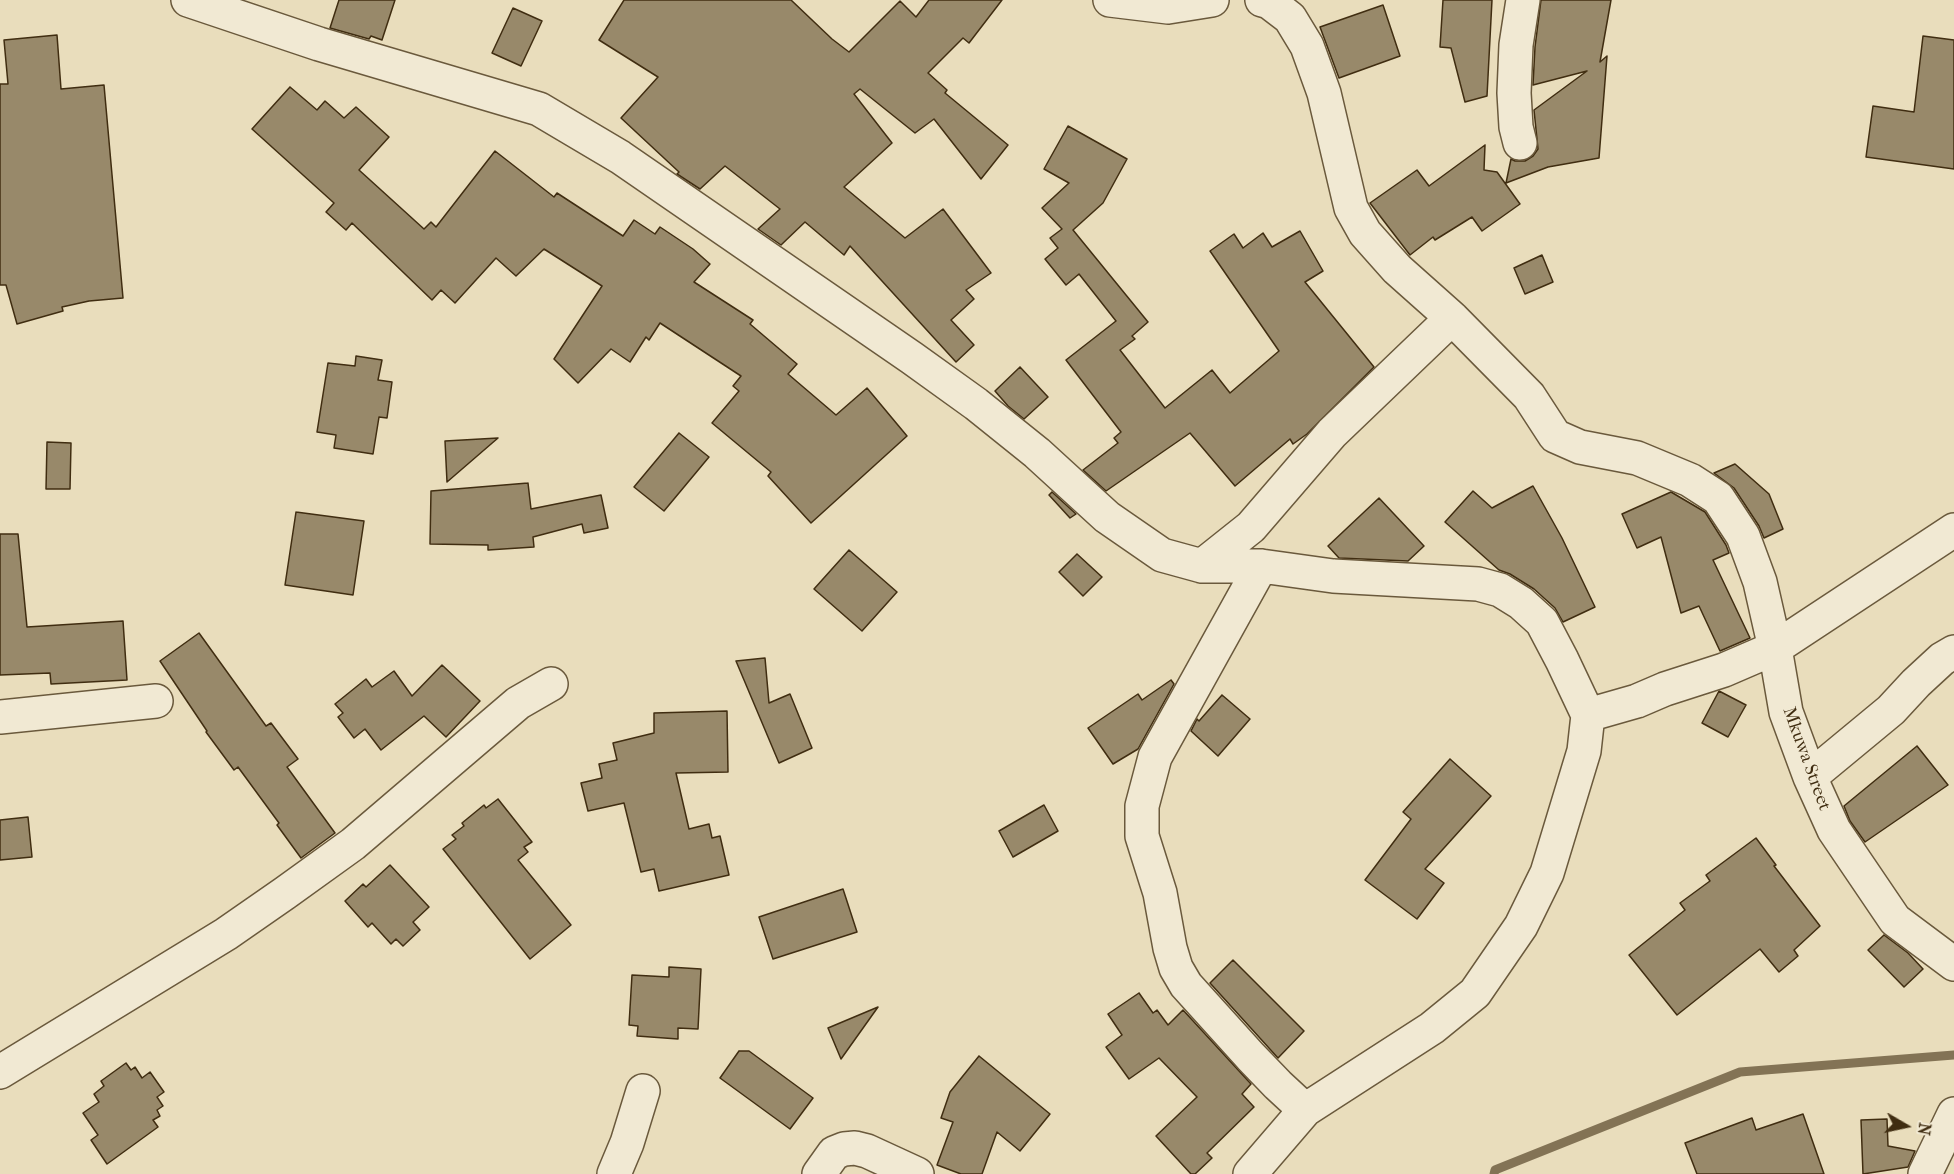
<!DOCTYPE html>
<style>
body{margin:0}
#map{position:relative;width:1954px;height:1174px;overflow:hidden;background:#e9ddbc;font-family:"IM FELL French Canon",serif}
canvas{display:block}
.north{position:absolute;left:1876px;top:1096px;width:60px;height:60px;-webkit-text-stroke:4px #f1e9d3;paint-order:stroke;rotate:99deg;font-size:16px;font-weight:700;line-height:24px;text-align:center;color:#402d11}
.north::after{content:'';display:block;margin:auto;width:21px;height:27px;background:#402d11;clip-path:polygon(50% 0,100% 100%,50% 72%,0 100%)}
</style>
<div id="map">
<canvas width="1954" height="1174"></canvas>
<div class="north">N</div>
</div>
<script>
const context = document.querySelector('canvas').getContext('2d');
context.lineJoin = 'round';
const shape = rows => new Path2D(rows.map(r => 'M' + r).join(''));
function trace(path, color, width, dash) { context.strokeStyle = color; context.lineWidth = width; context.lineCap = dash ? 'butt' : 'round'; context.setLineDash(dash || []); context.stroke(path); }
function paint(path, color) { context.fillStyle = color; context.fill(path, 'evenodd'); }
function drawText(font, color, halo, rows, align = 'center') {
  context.font = font + ' "IM FELL French Canon",serif'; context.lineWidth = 4.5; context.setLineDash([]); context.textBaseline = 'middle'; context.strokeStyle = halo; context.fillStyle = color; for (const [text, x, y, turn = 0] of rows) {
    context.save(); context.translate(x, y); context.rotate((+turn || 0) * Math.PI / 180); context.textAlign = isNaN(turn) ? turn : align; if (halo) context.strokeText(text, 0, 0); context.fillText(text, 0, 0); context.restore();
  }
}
const stream = shape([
 [1494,1174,1495,1170,1740,1072,1954,1055]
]);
const building = shape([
 [339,0,395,0,382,40,371,36,369,39,330,28,339,0],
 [624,0,791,0,832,39,849,52,900,1,916,17,929,0,1002,0,969,43,963,38,928,73,947,90,945,93,1008,145,981,179,934,119,915,133,860,89,854,94,892,143,844,187,905,238,943,209,991,273,966,290,974,299,951,320,974,345,956,362,850,246,844,255,805,222,781,245,758,229,780,209,725,166,700,189,677,174,679,172,621,118,658,77,599,40,624,0],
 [1443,0,1492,0,1487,96,1465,102,1451,48,1440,47,1443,0],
 [1541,0,1611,0,1600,62,1607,56,1599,158,1548,167,1506,183,1511,159,1515,161,1525,161,1533,156,1538,149,1534,110,1587,71,1533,85,1535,47,1541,0],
 [1383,5,1400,56,1339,78,1320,27,1383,5],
 [513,8,542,21,521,66,492,53,513,8],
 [57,35,61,89,104,85,123,298,89,301,62,307,63,311,17,324,6,285,0,285,0,84,8,84,4,40,57,35],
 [1923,36,1954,40,1954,169,1866,157,1873,106,1914,112,1923,36],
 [290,87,317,110,325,101,344,118,356,107,389,137,359,170,424,229,431,222,436,227,495,151,554,197,557,193,623,236,634,220,655,234,660,227,693,249,710,264,694,282,753,320,750,324,797,364,788,374,836,415,867,388,907,436,811,523,768,476,771,472,712,423,739,391,733,386,741,376,660,323,649,340,646,337,630,362,611,349,578,383,554,359,602,286,544,249,516,276,496,258,455,303,441,290,432,300,352,223,346,230,326,212,334,203,252,129,290,87],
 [1068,126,1127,159,1103,203,1073,230,1148,322,1132,336,1135,339,1120,350,1165,408,1212,370,1230,393,1279,351,1210,251,1234,234,1243,248,1263,233,1272,247,1300,231,1323,271,1305,282,1374,367,1307,434,1293,444,1290,439,1235,486,1190,433,1106,491,1083,470,1118,443,1114,438,1121,432,1066,360,1116,321,1079,274,1066,285,1045,259,1058,248,1050,238,1062,229,1042,208,1069,183,1044,169,1068,126],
 [1485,145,1484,170,1497,172,1520,204,1482,231,1472,217,1435,240,1433,237,1410,255,1370,203,1417,170,1429,186,1485,145],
 [1542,255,1553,282,1525,294,1514,268,1542,255],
 [356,356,382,360,378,380,392,382,387,418,379,417,373,454,334,448,336,435,317,432,328,363,355,366,356,356],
 [1020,367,1048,397,1024,419,1008,406,995,391,1020,367],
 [679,433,709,457,664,511,634,487,679,433],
 [498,438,447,482,445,441,498,438],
 [47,442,71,443,70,489,46,489,47,442],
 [1735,464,1769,494,1783,529,1764,538,1759,526,1734,488,1714,473,1735,464],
 [528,483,531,509,601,495,608,528,584,533,582,524,533,537,534,547,488,550,488,545,430,544,431,491,528,483],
 [1533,486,1562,538,1595,607,1563,622,1555,608,1534,589,1510,574,1499,570,1445,522,1473,491,1492,508,1533,486],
 [1052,492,1076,514,1070,518,1049,495,1052,492],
 [1671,492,1705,512,1726,545,1729,553,1713,560,1750,638,1720,651,1699,606,1681,613,1661,537,1637,548,1622,514,1671,492],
 [1379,498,1424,546,1408,561,1339,558,1328,546,1379,498],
 [296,512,364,521,353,595,285,585,296,512],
 [0,534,18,534,27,627,123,621,127,680,51,684,50,673,0,675,0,534],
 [849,550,897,592,862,631,814,589,849,550],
 [1077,554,1102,577,1083,596,1059,572,1077,554],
 [199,633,266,726,271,723,298,759,287,767,335,833,301,858,277,825,279,823,238,767,234,770,206,732,207,731,160,661,199,633],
 [765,658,769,703,790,694,812,748,779,763,736,661,765,658],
 [442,665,480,701,446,737,424,716,381,750,365,729,354,738,338,717,343,713,335,704,366,679,372,687,394,671,412,696,442,665],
 [1171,680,1174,684,1138,749,1113,764,1088,728,1138,694,1142,700,1171,680],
 [1719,691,1746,705,1728,737,1702,723,1719,691],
 [1222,695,1250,719,1218,756,1191,731,1197,719,1199,721,1222,695],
 [727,711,728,772,676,773,689,829,709,824,712,838,720,836,729,875,659,891,654,869,641,872,624,803,588,811,581,783,602,778,599,764,617,760,613,743,654,733,654,713,727,711],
 [1917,746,1948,785,1865,842,1850,821,1844,806,1917,746],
 [1450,759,1491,796,1425,869,1444,883,1417,919,1365,880,1411,819,1403,812,1450,759],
 [498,799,532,842,524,847,528,852,518,860,571,925,530,959,443,849,456,839,452,835,464,826,462,823,484,805,486,808,498,799],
 [1044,805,1058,831,1013,857,999,831,1044,805],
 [28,817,32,857,0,860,0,820,28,817],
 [1756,838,1776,865,1774,866,1820,926,1794,950,1798,956,1779,972,1760,949,1677,1015,1629,955,1685,910,1680,903,1710,881,1706,875,1756,838],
 [390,865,429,907,413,922,420,930,403,946,396,939,391,944,372,923,368,927,345,901,363,884,366,887,390,865],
 [843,889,857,932,773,959,759,917,843,889],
 [1884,935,1908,953,1923,969,1904,987,1868,950,1884,935],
 [1233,960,1304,1031,1278,1058,1210,983,1233,960],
 [669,967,701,969,698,1029,678,1028,678,1039,637,1036,638,1026,629,1025,632,975,669,977,669,967],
 [1139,993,1153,1013,1157,1010,1168,1025,1183,1010,1251,1084,1242,1094,1254,1107,1207,1153,1212,1158,1195,1174,1191,1174,1156,1136,1197,1097,1159,1058,1129,1079,1106,1047,1122,1035,1108,1014,1139,993],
 [878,1007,841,1059,828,1028,878,1007],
 [739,1051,749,1051,813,1098,790,1129,720,1078,739,1051],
 [979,1056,1050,1114,1020,1151,997,1132,982,1174,961,1174,937,1165,953,1122,941,1118,950,1092,979,1056],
 [126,1063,131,1070,135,1067,142,1078,150,1072,164,1092,157,1097,163,1106,157,1110,160,1116,153,1120,158,1127,107,1164,91,1140,98,1135,83,1113,99,1102,94,1094,104,1086,101,1081,126,1063],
 [1803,1114,1824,1174,1697,1174,1685,1143,1752,1118,1756,1130,1803,1114],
 [1887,1119,1888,1146,1915,1151,1908,1167,1863,1174,1861,1120,1887,1119]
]);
const minor = shape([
 [188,0,319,44,539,109,620,157,912,358,976,404,1037,453,1107,517,1162,555,1202,566,1261,566,1333,576,1478,584,1500,590,1521,603,1542,622,1562,660,1588,715,1584,751,1547,873,1521,926,1475,993,1432,1028,1305,1110,1250,1174],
 [1110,0,1168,7,1212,0],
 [1262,0,1269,2,1290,18,1307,46,1324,93,1351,208,1365,233,1397,269,1452,318,1529,396,1555,436,1580,447,1637,458,1690,480,1718,498,1743,536,1760,582,1775,648,1724,670,1665,689,1637,701,1588,715],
 [1520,143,1516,127,1514,93,1516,45,1523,0],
 [1954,530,1775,648,1786,712,1810,777,1834,830,1895,920,1954,964],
 [1202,566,1251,527,1332,433,1452,318],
 [1261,566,1155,757,1142,806,1142,836,1160,893,1170,948,1176,968,1186,985,1251,1057,1278,1085,1305,1110],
 [0,717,156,701],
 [1810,777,1891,710,1916,683,1942,659,1954,652],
 [0,1072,226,934,285,893,353,844,518,703,551,684],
 [614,1174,627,1143,643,1091],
 [819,1174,834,1153,844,1149,855,1148,867,1151,917,1174],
 [1925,1174,1954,1114]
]);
const streetNames = [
 ["Mkuwa Street",1806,759,70]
];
trace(stream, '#837355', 9);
paint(building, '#98896a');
trace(building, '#402d11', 1.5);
trace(minor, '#6a593c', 36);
trace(minor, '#f1e9d3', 33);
drawText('18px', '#402d11', '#f1e9d3', streetNames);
</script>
